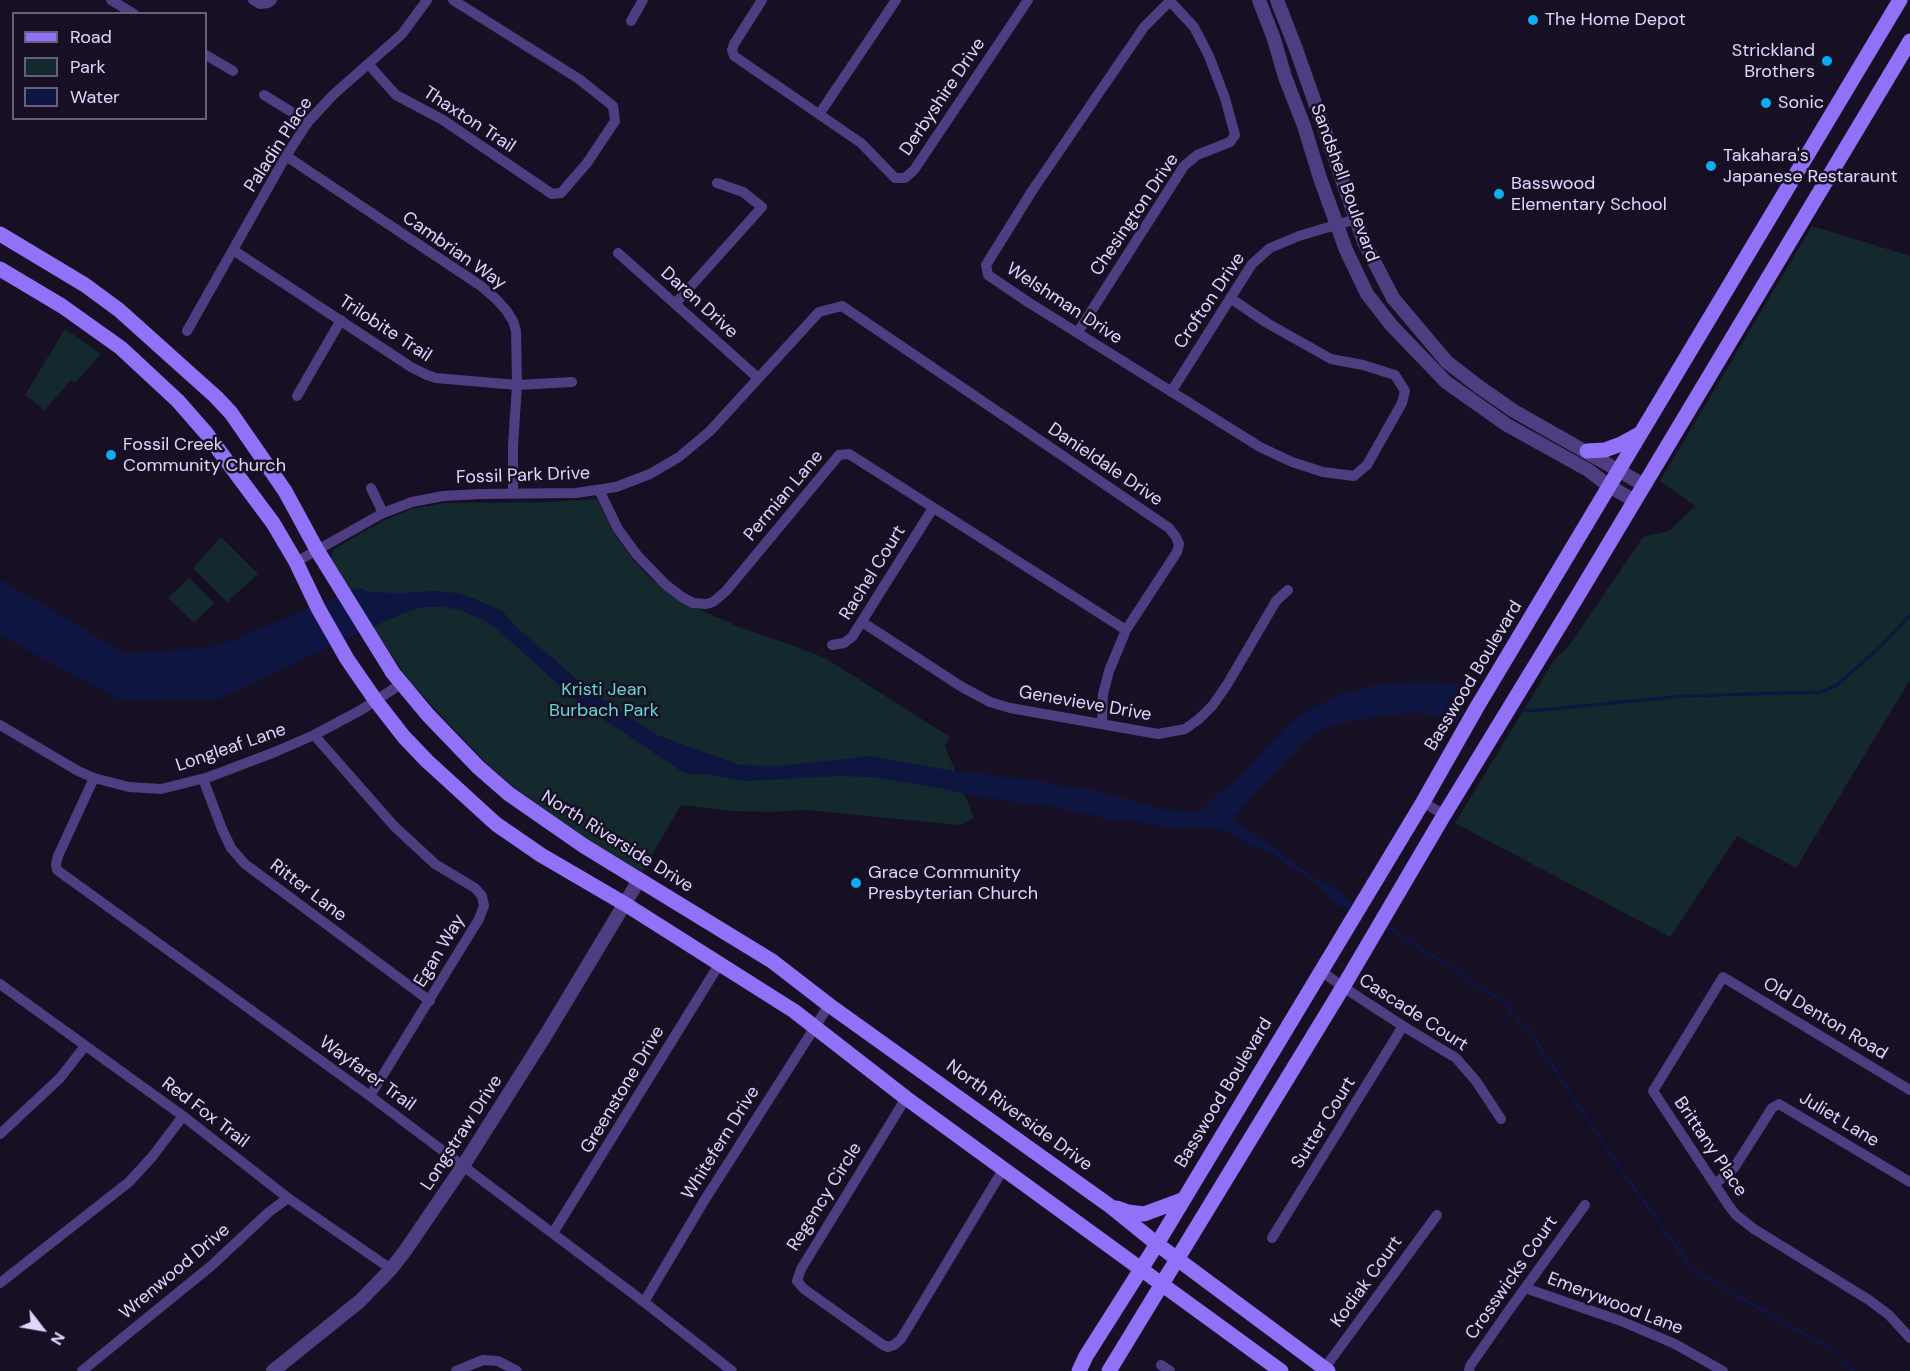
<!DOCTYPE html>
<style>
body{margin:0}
#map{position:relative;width:1910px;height:1371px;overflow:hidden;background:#171024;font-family:"DM Sans",sans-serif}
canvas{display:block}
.legend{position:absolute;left:12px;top:12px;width:195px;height:108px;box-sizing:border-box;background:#171024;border:2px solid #685f7b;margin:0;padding:8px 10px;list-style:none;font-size:18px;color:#e1d5fd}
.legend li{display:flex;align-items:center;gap:12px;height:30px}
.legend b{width:30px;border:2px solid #685f7b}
.north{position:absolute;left:12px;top:1299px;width:60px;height:60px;-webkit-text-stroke:4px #171024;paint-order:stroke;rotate:121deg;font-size:16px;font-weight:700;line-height:24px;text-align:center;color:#e1d5fd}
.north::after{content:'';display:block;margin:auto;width:21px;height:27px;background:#e1d5fd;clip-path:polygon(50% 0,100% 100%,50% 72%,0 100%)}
</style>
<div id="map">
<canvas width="1910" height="1371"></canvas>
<ul class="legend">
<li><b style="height:8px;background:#9071f8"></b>Road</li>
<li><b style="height:16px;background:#13292d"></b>Park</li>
<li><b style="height:16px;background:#0d1540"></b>Water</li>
</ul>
<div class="north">N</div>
</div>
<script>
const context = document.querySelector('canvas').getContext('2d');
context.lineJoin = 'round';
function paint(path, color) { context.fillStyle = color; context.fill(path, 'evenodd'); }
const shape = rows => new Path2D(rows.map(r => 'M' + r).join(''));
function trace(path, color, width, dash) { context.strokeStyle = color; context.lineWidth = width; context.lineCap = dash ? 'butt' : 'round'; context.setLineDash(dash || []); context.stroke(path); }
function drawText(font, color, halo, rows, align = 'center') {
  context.font = font + ' "DM Sans",sans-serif'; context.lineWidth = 5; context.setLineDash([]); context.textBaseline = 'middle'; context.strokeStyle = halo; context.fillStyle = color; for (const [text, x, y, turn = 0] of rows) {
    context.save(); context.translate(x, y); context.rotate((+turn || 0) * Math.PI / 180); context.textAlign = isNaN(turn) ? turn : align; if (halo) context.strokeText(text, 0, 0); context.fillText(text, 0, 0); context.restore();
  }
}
const green = shape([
 [1812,226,1910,256,1910,680,1796,868,1737,836,1670,937,1455,823,1554,660,1569,646,1643,537,1669,531,1695,506,1660,481],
 [65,329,101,354,75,383,71,380,45,410,25,395],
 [597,499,615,535,633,560,651,579,678,600,739,627,789,644,825,658,950,737,945,746,974,818,960,825,806,810,771,812,732,811,681,805,642,872,591,842,516,789,485,762,408,680,348,588,331,557,332,552,334,549,383,521,412,509,445,503,550,502],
 [221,537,258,574,227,602,193,568],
 [189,578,214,603,194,623,168,598]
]);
const water = shape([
 [0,579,126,654,218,646,342,595,341,592,361,588,368,592,400,593,436,591,456,593,475,599,502,611,515,626,579,681,599,697,657,735,740,765,780,766,871,756,964,773,985,774,1042,781,1062,786,1100,791,1157,808,1200,812,1219,793,1234,782,1284,729,1300,715,1338,695,1372,686,1405,682,1440,682,1471,685,1457,724,1425,713,1390,714,1337,724,1320,731,1303,742,1231,820,1243,826,1318,880,1334,887,1353,903,1349,910,1339,906,1316,883,1270,853,1254,847,1224,830,1190,827,1173,829,1140,822,1111,820,1054,807,985,798,944,789,872,777,838,776,746,781,706,774,690,774,681,771,579,703,497,629,483,620,461,610,444,607,424,607,403,613,375,626,368,633,366,630,219,699,120,700,0,635]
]);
const stream = shape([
 [1519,709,1531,711,1683,696,1820,692,1836,686,1881,646,1910,615],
 [1389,928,1500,999,1528,1029,1624,1174,1687,1261,1700,1274,1837,1353,1854,1371]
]);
const minor = shape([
 [111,0,134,14],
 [253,0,260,4,268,3,272,0],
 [762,0,734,44,732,50,734,56,861,143,895,178,905,178,914,170,1028,0],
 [1170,1,1144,27,1032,191,986,265,988,275,1028,302,1260,447,1292,462,1323,472,1354,476,1367,465,1402,403,1405,391,1395,375,1363,365,1331,359,1267,323,1230,298],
 [631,21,643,0],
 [206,55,233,71],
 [369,65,396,95,443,120,552,194,561,193,587,163,615,121,613,106,579,79,453,0],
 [264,95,308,122],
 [820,113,896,0],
 [286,156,481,286,496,299,506,310,513,321,516,331,517,385,513,446,513,494],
 [233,250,411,367,427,375,436,378,517,385,572,382],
 [618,253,758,378],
 [675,304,762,207,743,192,717,183],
 [187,331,286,156,308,122,333,95,402,34,427,0],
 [1078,332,1184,166,1197,155,1230,142,1235,135,1225,98,1209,56,1194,27,1169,0],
 [1171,392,1252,264,1270,248,1299,236,1356,219],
 [297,396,341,320],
 [371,488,383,513],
 [599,490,618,529,637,555,665,584,682,597,693,603,706,604,713,602,726,591,839,455,849,454,1126,630],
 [296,562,383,513,412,502,443,496,481,494,576,493,616,487,650,474,679,457,710,431,819,312,842,306,1169,528,1176,537,1179,544,1177,552,1126,630,1109,671,1103,694,1102,724],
 [862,622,962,687,990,702,1010,708,1158,734,1185,729,1199,719,1213,705,1228,683,1276,601,1288,590],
 [832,645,844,643,852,637,933,508],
 [0,725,78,771,94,778,129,787,161,789,209,777,275,752,314,735,361,710,401,684],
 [314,735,394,826,435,864,475,888,482,896,484,906,479,919,370,1096],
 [94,778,58,856,56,864,57,870,370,1096,644,1302,732,1371],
 [203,779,222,829,231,848,245,864,430,1001],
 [1423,802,1444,815],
 [1320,970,1343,987,1403,1026,1456,1058,1476,1081,1501,1119],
 [0,984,183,1116,288,1198,391,1269],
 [1910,1090,1723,977,1653,1091,1729,1206,1736,1215,1754,1229,1869,1300,1889,1315,1910,1338],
 [906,1098,801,1269,797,1281,804,1289,883,1345,888,1347,894,1345,901,1339,1004,1168],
 [0,1134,60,1078,85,1046],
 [1715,1184,1734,1168,1772,1108,1779,1104,1910,1182],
 [553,1233,720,963],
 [1272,1238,1403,1026],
 [0,1283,129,1182,152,1157,183,1116],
 [1525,1288,1621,1321,1675,1344,1723,1371],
 [644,1302,704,1201,829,1005],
 [1161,1365,1170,1371],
 [1324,1369,1437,1215],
 [82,1371,211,1266,269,1212,288,1198],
 [456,1371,483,1360,498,1361,517,1371],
 [1469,1371,1470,1366,1507,1313,1585,1205]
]);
const tertiary = shape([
 [1259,0,1274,39,1285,77,1304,126,1320,178,1346,250,1367,294,1392,326,1446,382,1507,425,1588,470,1609,486,1635,501],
 [1277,0,1296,49,1364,242,1393,298,1447,362,1478,386,1514,411,1644,485],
 [273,1371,360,1301,391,1269,405,1251,463,1166,547,1033,639,880]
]);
const secondary = shape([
 [0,234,85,285,119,310,216,397,231,413,285,491,317,550,393,673,428,715,478,767,509,794,584,846,772,961,829,1005,1110,1206,1157,1244,1328,1371],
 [0,269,62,306,121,348,178,401,206,433,273,523,296,562,318,608,347,659,376,701,404,737,427,761,496,824,541,855,625,904,794,1011,906,1098,1281,1371],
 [1587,451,1605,450,1621,444,1641,433],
 [1117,1208,1128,1212,1144,1214,1182,1200],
 [1079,1371,1086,1356,1157,1244,1423,802,1477,707,1900,0],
 [1109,1371,1343,987,1444,815,1577,597,1910,41]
]);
const markers = [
 [1533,20,6,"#0dabf1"],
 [1827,61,6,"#0dabf1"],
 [1766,103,6,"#0dabf1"],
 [1711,166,6,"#0dabf1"],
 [1499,194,6,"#0dabf1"],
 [111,455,6,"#0dabf1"],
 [856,883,6,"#0dabf1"]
];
const poiNames = [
 ["The Home Depot",1545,20],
 ["Strickland",1815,51,"right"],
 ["Brothers",1815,72,"right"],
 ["Sonic",1778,103],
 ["Takahara's",1723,156],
 ["Japanese Restaraunt",1723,177],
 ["Basswood",1511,184],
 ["Elementary School",1511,205],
 ["Fossil Creek",123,445],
 ["Community Church",123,466],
 ["Grace Community",868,873],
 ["Presbyterian Church",868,894]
];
const streetNames = [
 ["Derbyshire Drive",943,97,-56],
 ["Thaxton Trail",469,120,33],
 ["Paladin Place",279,145,-57],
 ["Sandshell Boulevard",1344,183,70],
 ["Chesington Drive",1135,215,-56],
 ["Cambrian Way",454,251,35],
 ["Crofton Drive",1210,301,-56],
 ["Daren Drive",699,303,42],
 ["Welshman Drive",1064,304,33],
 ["Trilobite Trail",385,329,33],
 ["Danieldale Drive",1105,465,34],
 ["Fossil Park Drive",523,476,-2],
 ["Permian Lane",784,496,-50],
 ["Rachel Court",873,573,-58],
 ["Basswood Boulevard",1474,676,-59],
 ["Genevieve Drive",1085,704,10],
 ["Longleaf Lane",231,748,-19],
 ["North Riverside Drive",617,842,32],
 ["Ritter Lane",308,891,37],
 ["Egan Way",440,951,-59],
 ["Cascade Court",1413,1013,33],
 ["Old Denton Road",1825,1019,31],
 ["Wayfarer Trail",367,1074,36],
 ["Greenstone Drive",623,1090,-59],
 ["Basswood Boulevard",1224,1093,-59],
 ["Red Fox Trail",205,1113,37],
 ["North Riverside Drive",1019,1116,36],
 ["Juliet Lane",1839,1120,31],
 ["Sutter Court",1324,1123,-58],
 ["Longstraw Drive",462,1133,-57],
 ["Whitefern Drive",721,1143,-58],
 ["Brittany Place",1710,1147,56],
 ["Regency Circle",825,1197,-58],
 ["Wrenwood Drive",175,1272,-40],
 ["Crosswicks Court",1512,1278,-55],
 ["Kodiak Court",1367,1282,-54],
 ["Emerywood Lane",1615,1304,21]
];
const parkNames = [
 ["Kristi Jean",604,690],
 ["Burbach Park",604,711]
];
paint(green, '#13292d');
paint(water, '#0d1540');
trace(stream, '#0d1540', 3);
trace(minor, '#4e3d80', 10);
trace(tertiary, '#4e3d80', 14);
trace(secondary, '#9071f8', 15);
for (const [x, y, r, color] of markers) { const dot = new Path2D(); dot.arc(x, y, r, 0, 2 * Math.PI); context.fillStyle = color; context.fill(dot); trace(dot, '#171024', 2); }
drawText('18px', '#e1d5fd', '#171024', poiNames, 'left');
drawText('18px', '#e1d5fd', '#171024', streetNames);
drawText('18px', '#64d9d4', '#171024', parkNames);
</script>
